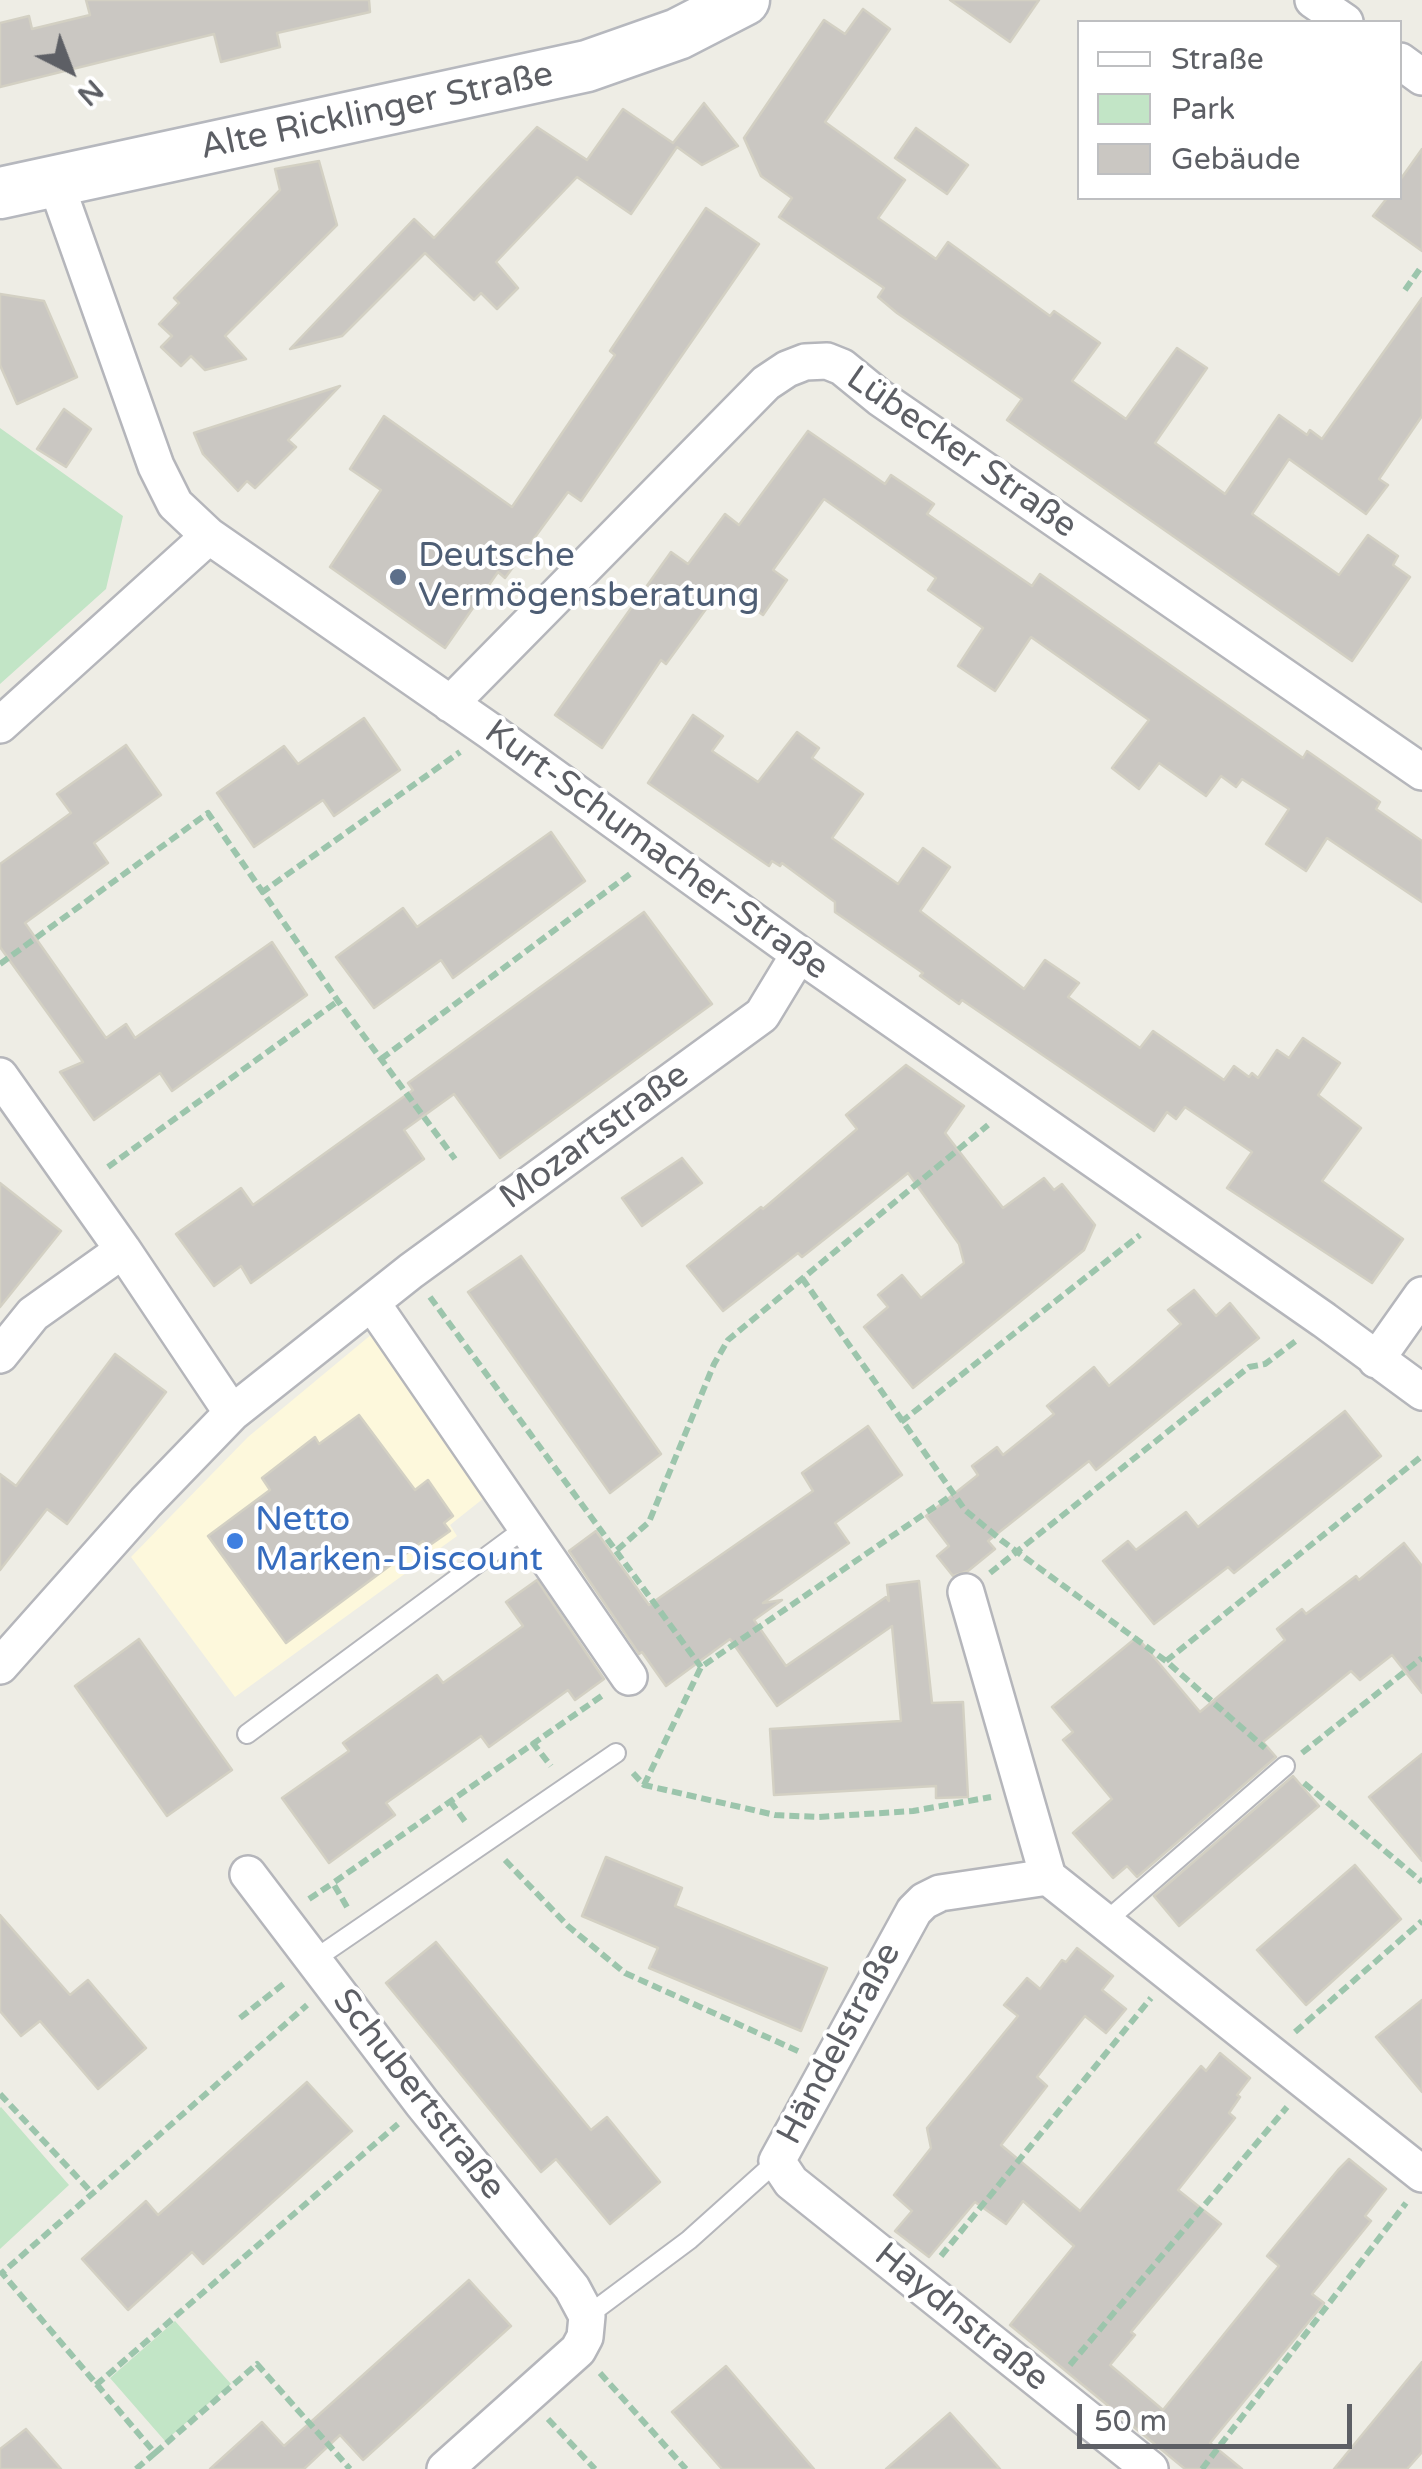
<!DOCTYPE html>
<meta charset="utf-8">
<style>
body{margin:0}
#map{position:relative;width:1422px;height:2469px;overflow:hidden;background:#eeede5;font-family:"Varela Round",sans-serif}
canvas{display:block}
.legend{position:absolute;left:1077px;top:20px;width:325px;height:180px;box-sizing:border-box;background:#fff;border:2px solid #bebfc1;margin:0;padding:12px 18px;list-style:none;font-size:30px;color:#5d5f65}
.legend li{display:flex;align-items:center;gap:20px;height:50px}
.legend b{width:50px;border:2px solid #bebfc1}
.north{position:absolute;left:20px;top:20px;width:100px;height:100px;-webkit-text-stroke:8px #fff;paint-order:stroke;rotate:138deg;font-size:28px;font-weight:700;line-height:40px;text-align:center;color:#5d5f65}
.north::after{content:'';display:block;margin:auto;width:35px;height:45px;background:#5d5f65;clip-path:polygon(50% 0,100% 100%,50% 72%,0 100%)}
.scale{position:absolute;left:1077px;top:2404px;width:275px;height:45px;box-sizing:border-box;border:5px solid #5d5f65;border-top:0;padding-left:12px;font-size:30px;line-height:35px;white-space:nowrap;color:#5d5f65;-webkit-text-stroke:8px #fff;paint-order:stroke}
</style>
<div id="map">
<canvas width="1422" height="2469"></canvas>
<ul class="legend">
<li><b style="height:12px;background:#fff"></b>Straße</li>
<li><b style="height:28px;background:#c2e5c6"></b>Park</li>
<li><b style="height:28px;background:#cac7c2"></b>Gebäude</li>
</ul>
<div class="north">N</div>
<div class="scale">50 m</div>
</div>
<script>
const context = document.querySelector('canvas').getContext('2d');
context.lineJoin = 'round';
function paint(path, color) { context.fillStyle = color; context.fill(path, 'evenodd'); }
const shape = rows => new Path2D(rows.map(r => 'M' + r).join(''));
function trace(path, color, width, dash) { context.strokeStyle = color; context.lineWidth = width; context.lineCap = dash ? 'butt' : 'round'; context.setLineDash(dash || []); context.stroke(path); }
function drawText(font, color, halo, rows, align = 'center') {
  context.font = font + ' "Varela Round",sans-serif'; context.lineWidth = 8; context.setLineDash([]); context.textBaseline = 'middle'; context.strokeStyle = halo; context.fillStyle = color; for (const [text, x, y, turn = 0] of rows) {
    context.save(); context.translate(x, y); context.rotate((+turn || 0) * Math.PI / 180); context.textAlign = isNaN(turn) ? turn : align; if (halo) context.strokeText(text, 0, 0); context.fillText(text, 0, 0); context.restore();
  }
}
const commercial = shape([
 [372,1334,489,1494,450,1525,457,1536,235,1697,131,1557,248,1437]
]);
const green = shape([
 [0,428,123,516,106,589,0,684],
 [1,2107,69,2185,0,2249,0,2108],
 [175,2321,231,2384,165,2441,110,2378]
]);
const building = shape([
 [86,0,369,0,370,12,277,33,280,47,221,62,214,34,0,87,0,23,29,16,32,29,90,15,86,0],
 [950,0,1039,0,1010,42,950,0],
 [863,9,890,29,825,122,905,180,878,218,936,259,948,242,1050,316,1054,311,1100,343,1072,381,1126,419,1177,348,1207,368,1155,443,1225,494,1279,415,1307,435,1310,430,1322,439,1422,298,1422,416,1379,479,1388,485,1366,514,1289,459,1252,514,1339,575,1368,535,1398,556,1393,565,1410,577,1352,661,1007,420,1022,399,897,313,878,297,884,288,779,217,792,198,761,176,744,138,824,20,845,34,863,9],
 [704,103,738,146,702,165,677,147,631,214,577,177,496,262,518,288,497,309,481,293,474,300,425,253,342,336,290,349,414,219,434,238,537,127,587,160,623,109,673,143,704,103],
 [916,128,968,165,947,194,895,158,916,128],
 [1422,149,1422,251,1373,216,1387,198,1400,198,1400,180,1422,149],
 [319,161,337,225,225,336,246,359,205,370,191,356,181,366,161,347,172,336,159,324,179,303,174,298,280,190,275,169,319,161],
 [706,208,759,244,581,501,568,492,505,578,498,572,445,648,330,567,381,490,350,469,384,416,512,507,615,355,610,351,706,208],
 [0,294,44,301,77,377,17,404,0,365,0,294],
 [340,386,288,440,296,447,255,488,247,481,238,491,203,454,194,433,340,386],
 [64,409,91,429,66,467,37,449,64,409],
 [808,431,885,484,891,475,934,504,927,514,1032,586,1040,574,1303,758,1307,751,1380,802,1376,809,1422,841,1422,902,1327,838,1306,871,1266,844,1289,809,1242,779,1236,787,1221,776,1206,796,1159,763,1139,789,1112,768,1149,720,1031,637,995,691,958,666,983,628,928,590,936,578,824,499,773,570,787,580,763,615,722,587,666,664,661,660,602,748,555,715,671,552,688,564,725,514,739,525,808,431],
 [693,715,723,736,712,751,758,782,797,732,819,748,812,758,863,794,832,838,898,884,923,848,950,867,920,911,1024,989,1045,960,1079,983,1068,997,1140,1048,1153,1031,1224,1080,1234,1066,1249,1077,1252,1073,1258,1078,1277,1050,1289,1058,1303,1038,1340,1063,1318,1095,1361,1128,1322,1181,1403,1239,1372,1283,1227,1188,1252,1152,1185,1107,1176,1119,1167,1112,1154,1131,962,1000,959,1004,920,976,923,973,835,912,835,902,782,863,780,866,772,861,769,866,648,783,693,715],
 [364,718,400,770,334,816,323,800,254,847,217,793,284,746,298,764,364,718],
 [126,745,161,795,94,843,108,863,25,923,106,1038,126,1024,135,1038,272,942,307,995,172,1091,160,1073,94,1120,60,1072,83,1062,0,947,0,864,71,813,57,794,126,745],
 [551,832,585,881,453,978,441,960,374,1008,336,957,403,908,417,927,551,832],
 [644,912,712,1004,500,1158,454,1094,404,1130,424,1159,251,1283,241,1266,214,1286,176,1234,241,1188,253,1205,413,1090,408,1083,644,912],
 [906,1065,964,1106,945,1133,1003,1208,1044,1178,1054,1190,1062,1184,1095,1225,1084,1250,913,1388,864,1327,888,1307,878,1295,902,1275,921,1298,964,1263,959,1244,908,1173,802,1257,798,1253,723,1311,687,1266,761,1207,763,1209,857,1129,846,1115,906,1065],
 [682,1158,702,1183,642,1226,622,1198,682,1158],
 [0,1183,61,1231,0,1307,0,1183],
 [521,1256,661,1454,610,1493,468,1292,521,1256],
 [1194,1290,1216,1316,1230,1303,1259,1338,1096,1470,1089,1461,988,1541,995,1549,968,1571,953,1576,937,1556,949,1546,926,1516,978,1475,972,1466,997,1447,1003,1455,1054,1414,1047,1406,1094,1367,1109,1386,1134,1365,1181,1324,1168,1310,1194,1290],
 [115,1354,166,1392,67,1524,47,1509,0,1570,0,1474,16,1486,115,1354],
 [1345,1411,1381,1456,1234,1573,1228,1567,1154,1624,1103,1561,1128,1541,1136,1550,1186,1512,1198,1527,1345,1411],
 [359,1415,415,1490,428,1480,453,1516,444,1523,450,1531,427,1547,423,1541,286,1643,208,1536,270,1490,262,1478,315,1437,319,1444,359,1415],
 [868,1426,902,1475,835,1523,849,1543,763,1603,782,1600,754,1620,786,1666,886,1597,889,1601,887,1585,919,1581,932,1703,963,1702,968,1797,936,1798,936,1786,774,1795,770,1729,901,1721,892,1626,777,1706,730,1639,666,1686,642,1652,639,1654,569,1551,596,1531,649,1605,813,1491,802,1473,868,1426],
 [1404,1543,1422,1566,1422,1693,1392,1655,1360,1680,1351,1671,1263,1742,1276,1757,1137,1877,1127,1866,1113,1878,1073,1833,1112,1799,1063,1740,1073,1732,1052,1707,1137,1637,1200,1712,1285,1640,1277,1629,1302,1609,1306,1614,1356,1576,1359,1580,1404,1543],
 [537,1580,604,1679,575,1700,568,1690,489,1747,481,1736,386,1803,395,1815,329,1863,282,1798,349,1751,343,1743,437,1675,443,1683,523,1626,506,1602,537,1580],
 [139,1639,232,1770,167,1816,75,1686,139,1639],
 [1422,1754,1422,1861,1369,1797,1422,1754],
 [1293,1776,1319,1806,1179,1926,1154,1896,1293,1776],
 [606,1857,682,1888,675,1906,827,1968,801,2031,649,1968,658,1948,582,1916,606,1857],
 [1355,1865,1401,1919,1306,2005,1257,1950,1355,1865],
 [0,1915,70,1995,88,1980,146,2048,98,2089,40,2021,21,2036,0,2011,0,1915],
 [436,1942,591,2130,607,2117,660,2182,610,2224,556,2159,541,2172,386,1983,436,1942],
 [1077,1948,1113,1976,1102,1990,1126,2009,1106,2033,1085,2016,1037,2077,1047,2086,1001,2145,1080,2211,1201,2066,1206,2071,1220,2053,1250,2078,1237,2095,1240,2097,1229,2113,1235,2118,1178,2190,1221,2224,1131,2332,1135,2335,1110,2365,1163,2410,1279,2266,1267,2256,1338,2170,1349,2159,1386,2189,1365,2216,1371,2221,1312,2294,1324,2303,1210,2443,1242,2469,1185,2469,1010,2325,1074,2246,1023,2201,1006,2224,975,2202,929,2257,895,2231,912,2211,894,2195,931,2148,927,2128,1018,2016,1004,2005,1027,1978,1040,1989,1062,1960,1066,1962,1077,1948],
 [1422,2000,1422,2092,1376,2037,1422,2000],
 [307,2082,352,2131,203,2264,192,2252,128,2310,82,2259,146,2201,158,2215,307,2082],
 [469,2280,511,2326,363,2460,340,2435,304,2469,210,2469,262,2422,284,2446,469,2280],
 [1422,2362,1422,2452,1407,2469,1334,2469,1422,2362],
 [726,2366,814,2469,722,2469,672,2412,726,2366],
 [950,2413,1000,2469,886,2469,950,2413],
 [26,2429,61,2469,0,2469,0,2449,26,2429]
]);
const path = shape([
 [1405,290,1422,266],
 [261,893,460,752],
 [0,964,208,813,338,1001,455,1159],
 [381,1059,630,874],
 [108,1167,338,1001],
 [802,1278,965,1510,1001,1540,1166,1661,1265,1748],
 [430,1297,701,1667],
 [901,1422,1140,1235],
 [617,1550,649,1522,714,1364,728,1340,988,1125],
 [990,1573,1249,1367,1265,1364,1297,1340],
 [1166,1661,1422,1456],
 [532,1742,551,1766],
 [1302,1753,1422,1658],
 [633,1773,644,1785,775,1815,818,1817,913,1811,991,1797],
 [1304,1783,1422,1882],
 [644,1785,701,1667,952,1495],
 [450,1801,467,1824],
 [505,1860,568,1926,625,1973,800,2052],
 [309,1899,333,1883],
 [347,1907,333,1883,603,1695],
 [240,2018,286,1982],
 [1295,2032,1422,1921],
 [0,2094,92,2193],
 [941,2256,1151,1998],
 [1070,2365,1287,2107],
 [600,2373,686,2469],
 [96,2385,398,2124],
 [548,2419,595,2469],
 [155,2453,257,2364,350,2469],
 [136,2469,155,2453,2,2273,307,2005],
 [1202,2469,1406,2203]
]);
const lane = shape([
 [247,1734,528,1526],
 [1105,1922,1285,1766],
 [312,1961,616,1753],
 [587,2316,689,2240,777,2161]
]);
const street = shape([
 [1313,0,1345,22],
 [1400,61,1422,77],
 [55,181,156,466,175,504,209,536,490,731,799,954,1324,1320,1422,1392],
 [450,704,766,383,787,369,805,362,827,361,842,367,880,398,1422,772],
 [0,725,209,536],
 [0,1076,123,1250,232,1413],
 [372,1303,629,1677],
 [0,1355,33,1314,123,1250],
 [1376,1360,1422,1295],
 [966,1592,1048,1877],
 [0,1666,146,1502,232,1413,411,1271,762,1015,799,954],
 [248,1874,422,2103,572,2288,587,2316,585,2337,578,2350,445,2469],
 [1150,2469,791,2182,777,2161,914,1911,924,1901,940,1893,1048,1877,1422,2174]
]);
const secondary = shape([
 [0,193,587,66,678,34,744,0]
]);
const markers = [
 [398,577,10,"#5c6f8a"],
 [235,1541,10,"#3f7fe0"]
];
const streetNames = [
 ["Alte Ricklinger Straße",377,112,-12],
 ["Lübecker Straße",961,453,35],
 ["Kurt-Schumacher-Straße",656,851,36],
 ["Mozartstraße",595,1137,-36],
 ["Händelstraße",840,2044,-62],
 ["Schubertstraße",418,2095,52],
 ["Haydnstraße",961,2318,39]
];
const serviceNames = [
 ["Deutsche",418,557],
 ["Vermögensberatung",418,597]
];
const shopNames = [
 ["Netto",255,1521],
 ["Marken-Discount",255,1561]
];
paint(commercial, '#fdf8dc');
paint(green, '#c2e5c6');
paint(building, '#cac7c2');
trace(building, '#d3d0c3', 2.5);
trace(lane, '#b5b6bb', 22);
trace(street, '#b5b6bb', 40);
trace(secondary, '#b6b8be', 55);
trace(path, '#9cc5ac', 6, [10, 5]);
trace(lane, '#fff', 18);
trace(street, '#fff', 35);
trace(secondary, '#fff', 50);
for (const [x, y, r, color] of markers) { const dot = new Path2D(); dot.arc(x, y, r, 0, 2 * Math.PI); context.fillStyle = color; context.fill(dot); trace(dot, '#fff', 4); }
drawText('35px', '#5d5f65', '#fff', streetNames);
drawText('35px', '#4e5e75', '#fff', serviceNames, 'left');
drawText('35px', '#366cbe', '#fff', shopNames, 'left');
</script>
